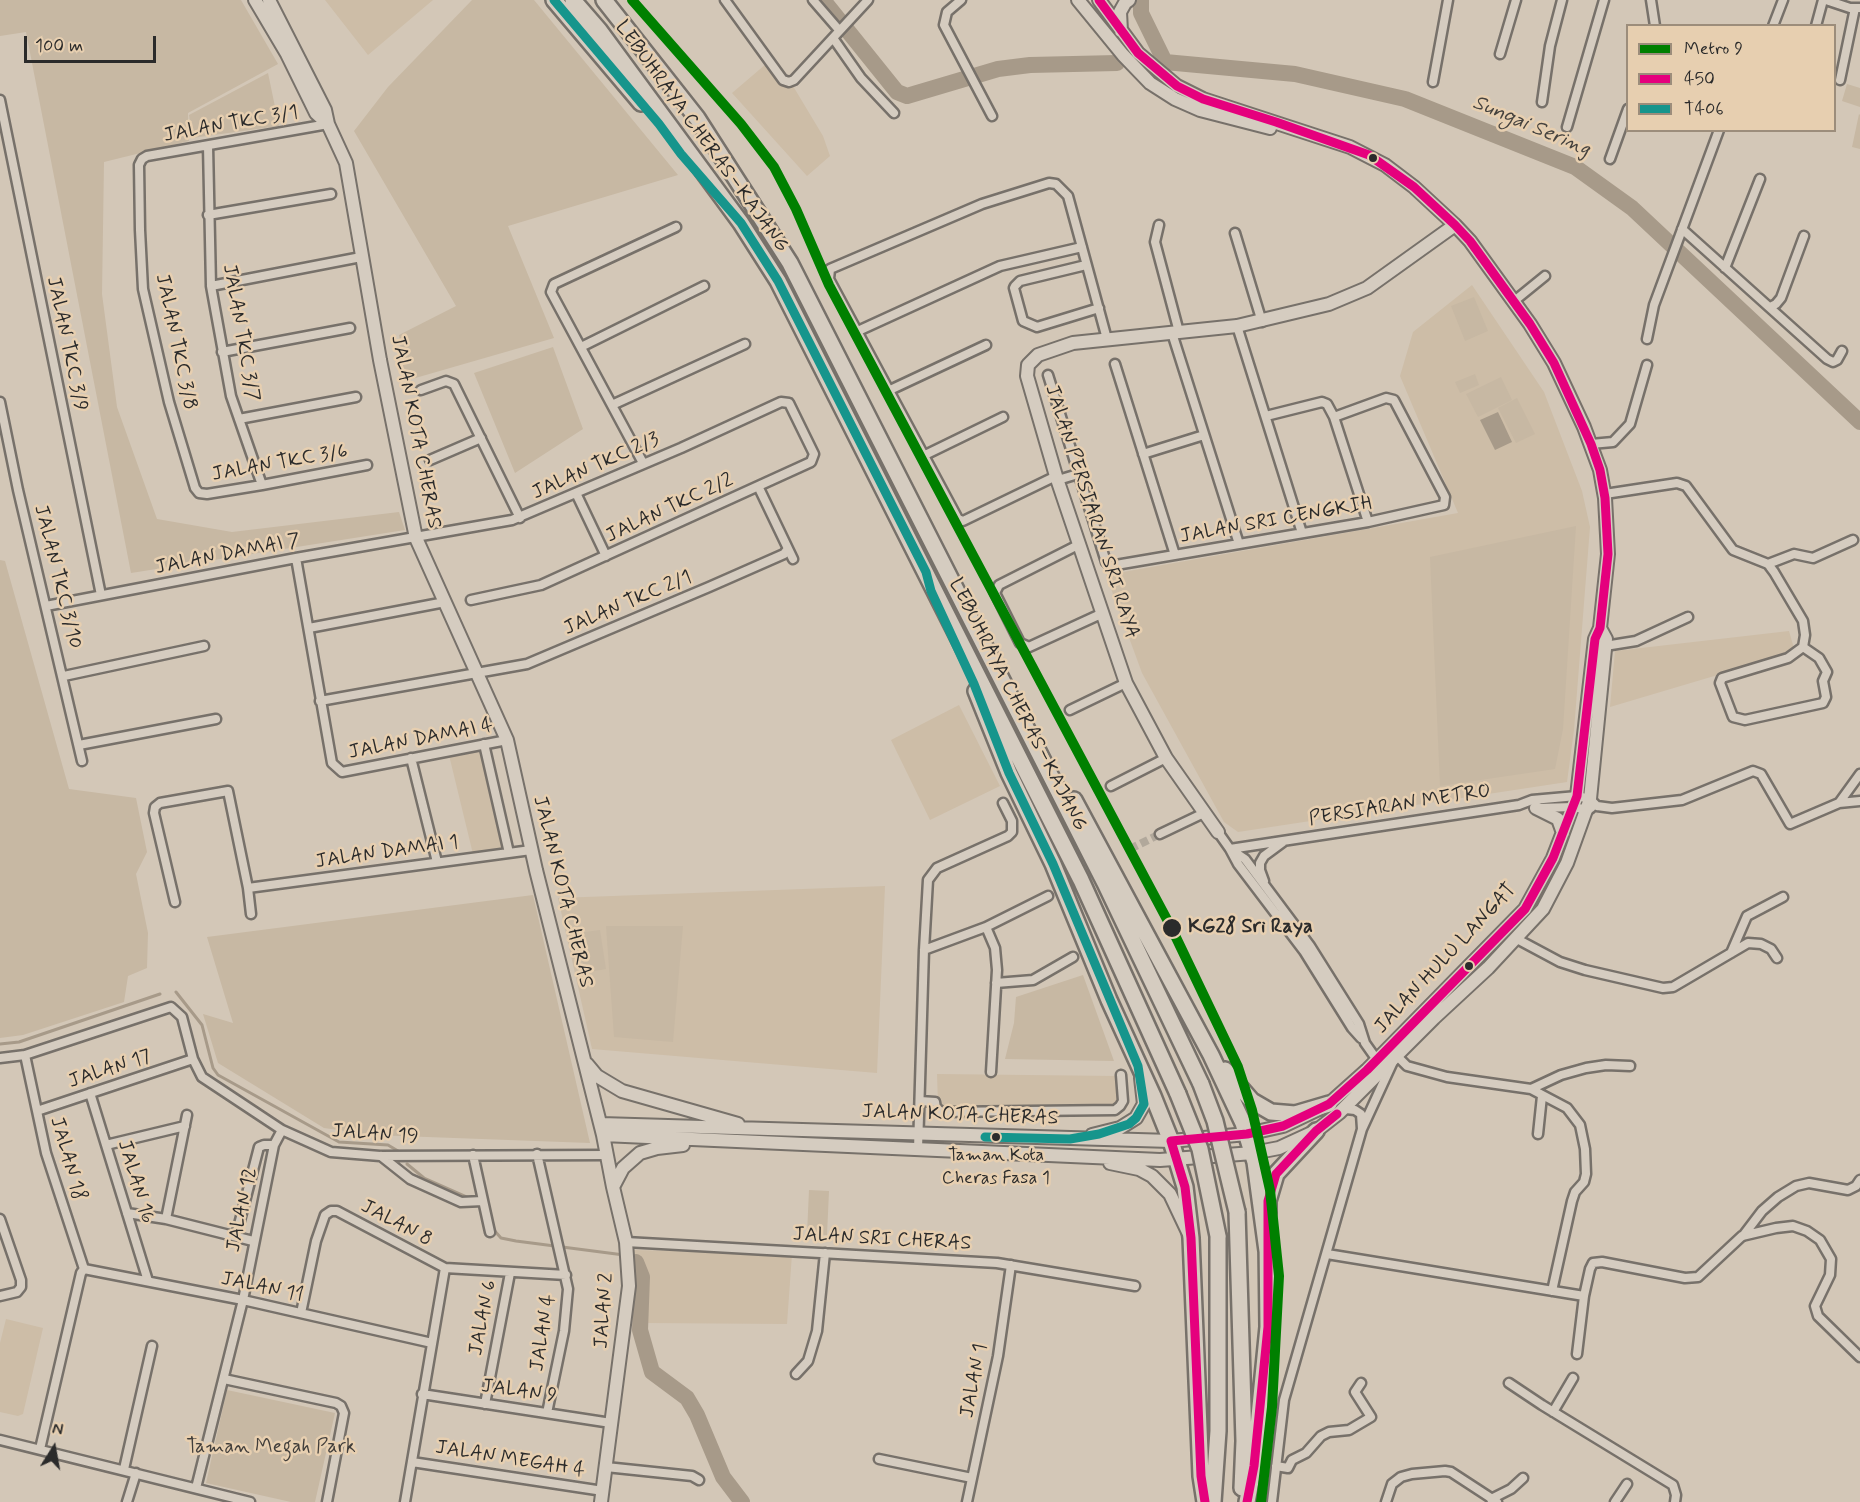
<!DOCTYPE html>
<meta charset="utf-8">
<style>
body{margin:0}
#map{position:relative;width:1860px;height:1502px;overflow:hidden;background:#d3c7b7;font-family:Mynerve,sans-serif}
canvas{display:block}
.legend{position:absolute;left:1626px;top:24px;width:210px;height:108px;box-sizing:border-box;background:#e7cfb0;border:2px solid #9c8d7b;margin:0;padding:8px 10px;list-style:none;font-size:18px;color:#2b2b2b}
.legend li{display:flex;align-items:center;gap:12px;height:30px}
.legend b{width:30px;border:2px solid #9c8d7b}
.north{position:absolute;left:24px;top:1418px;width:60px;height:60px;-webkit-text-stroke:4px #e7cfb0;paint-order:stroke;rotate:11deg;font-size:16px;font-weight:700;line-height:24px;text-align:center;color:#2b2b2b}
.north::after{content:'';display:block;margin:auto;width:21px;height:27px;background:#2b2b2b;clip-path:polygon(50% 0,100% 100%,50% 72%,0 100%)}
.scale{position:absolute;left:24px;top:36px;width:132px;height:27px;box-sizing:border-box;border:3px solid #2b2b2b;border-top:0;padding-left:8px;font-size:18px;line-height:21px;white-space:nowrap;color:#2b2b2b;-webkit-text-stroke:4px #e7cfb0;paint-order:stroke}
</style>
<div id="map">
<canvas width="1860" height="1502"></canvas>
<ul class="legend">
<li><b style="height:8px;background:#008000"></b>Metro 9</li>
<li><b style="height:8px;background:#e5007d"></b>450</li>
<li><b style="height:8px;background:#16958c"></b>T406</li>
</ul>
<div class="north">N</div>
<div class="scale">100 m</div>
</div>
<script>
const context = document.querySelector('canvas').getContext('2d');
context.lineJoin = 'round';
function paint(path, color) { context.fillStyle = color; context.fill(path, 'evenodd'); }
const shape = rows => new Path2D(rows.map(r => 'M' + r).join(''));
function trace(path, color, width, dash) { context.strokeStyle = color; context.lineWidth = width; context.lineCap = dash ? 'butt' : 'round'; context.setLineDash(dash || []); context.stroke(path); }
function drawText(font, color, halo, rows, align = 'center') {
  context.font = font + ' Mynerve,sans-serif'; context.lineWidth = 5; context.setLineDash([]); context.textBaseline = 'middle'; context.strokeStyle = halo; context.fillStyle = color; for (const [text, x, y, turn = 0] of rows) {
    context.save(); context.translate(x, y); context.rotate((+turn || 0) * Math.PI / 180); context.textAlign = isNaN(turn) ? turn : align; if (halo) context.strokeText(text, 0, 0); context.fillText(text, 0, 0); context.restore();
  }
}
const built = shape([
 [325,0,433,0,368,55],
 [766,64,785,85,793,86,823,136,830,156,807,176,732,93],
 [1472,285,1544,392,1582,491,1590,527,1574,730,1567,782,1238,832,1224,822,1142,673,1106,575,1458,513,1400,376,1413,332],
 [1789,631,1795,652,1610,707,1615,651],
 [959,705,1000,786,930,820,891,740],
 [482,749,505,849,473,854,449,755],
 [885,886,877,1073,592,1049,558,898],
 [937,1074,1117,1076,1118,1103,1114,1107,942,1109,938,1104],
 [633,1250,792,1254,787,1324,645,1323,645,1278],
 [6,1319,43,1328,23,1414,18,1416,0,1412,0,1343]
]);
const green = shape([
 [0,0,241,0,278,64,188,113,189,141,104,162,102,294,117,407,157,519,232,532,399,512,405,530,131,573,26,32,0,36],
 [472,0,534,0,678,175,508,226,554,338,405,381,399,335,456,306,354,131,388,87],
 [268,73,279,126,192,138,189,115],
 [1847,84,1860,88,1860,107,1842,101],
 [1859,114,1860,115,1860,149,1852,147],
 [1474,297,1488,331,1465,341,1451,306],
 [553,347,583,429,515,473,474,373],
 [1475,374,1479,385,1460,393,1455,382],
 [1501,377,1512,400,1478,417,1466,394],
 [1517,398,1535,434,1516,443,1498,408],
 [1576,526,1563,729,1555,769,1440,786,1430,557],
 [0,560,5,561,69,789,136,798,147,852,136,874,148,933,147,968,128,976,124,1002,23,1035,0,1038],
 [533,895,590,1143,373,1135,324,1128,218,1063,203,1014,233,1023,207,937],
 [606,926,683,926,673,1042,614,1037],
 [600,930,606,969,584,973,578,933],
 [1083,975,1114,1061,1005,1059,1014,1023,1016,997],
 [809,1190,829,1191,827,1235,807,1234],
 [227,1390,335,1413,315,1502,291,1502,206,1483]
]);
const water = shape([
 [1498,412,1512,442,1495,450,1480,420]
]);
const stream = shape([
 [176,992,202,1025,213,1068,218,1075,339,1142,388,1145,398,1151],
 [0,1044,19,1042,160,994],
 [407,1164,424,1178,467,1197],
 [493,1229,501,1238,516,1241,624,1255]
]);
const river = shape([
 [823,0,897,92,907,96,998,69,1030,65,1117,63],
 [1141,0,1141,13,1165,62,1295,74,1405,99,1575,167,1632,208,1860,422],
 [636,1262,642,1277,640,1330,652,1372,687,1398,697,1415,723,1477,742,1502]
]);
const streetTunnel = shape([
 [1130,849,1160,834]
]);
const street = shape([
 [725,0,783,80,789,82,794,80,868,0],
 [813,0,839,30],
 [961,0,947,12,944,25,992,116],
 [1651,0,1655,26],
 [1826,0,1850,8,1860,8],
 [1773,26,1783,0],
 [1816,26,1823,0],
 [833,38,861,78,894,113],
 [1500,54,1516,0],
 [1840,80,1855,8],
 [1433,82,1448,0],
 [0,100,101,595],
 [1542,102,1550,46,1562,0],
 [328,124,147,156,142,159,139,165,140,230,143,289,169,402,195,488,199,493,207,494,262,485,367,465],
 [1567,127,1604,0],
 [208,146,211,286,231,396,262,485],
 [1610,159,1628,109],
 [208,215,331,194],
 [1159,225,1155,242,1179,332],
 [1682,229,1827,359,1833,362,1837,360,1842,351],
 [1235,233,1262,322],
 [1086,265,1020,281,1015,286,1014,288,1023,321,1037,327,1099,308],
 [1725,268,1760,179],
 [211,286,361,257],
 [1513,302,1545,276],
 [1770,307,1776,304,1781,298,1804,236],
 [1237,326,1302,533],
 [858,331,1000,266,1082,247],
 [1172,333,1239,544],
 [1647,339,1654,305,1719,130],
 [581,347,704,286],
 [222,352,350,328],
 [1115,364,1175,555],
 [1048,375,1106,562,1110,566,1368,522,1444,505,1445,497,1394,400,1386,398,1334,417],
 [421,390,446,381,454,384,520,518],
 [890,390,986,345],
 [0,402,18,490,82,761],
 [612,405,745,344],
 [1266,416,1322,402,1327,404,1334,417,1368,522],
 [239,419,356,397],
 [1591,444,1613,442,1630,424,1647,365],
 [1143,454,1204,435],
 [925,455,1003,417],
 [430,460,481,438],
 [643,463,551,292,554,284,676,227],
 [1056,476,963,521,958,519,829,279,830,269,982,204,1049,183,1056,184,1068,196,1107,339],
 [1058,480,1078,474],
 [758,486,793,559],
 [576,493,606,556],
 [1605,494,1677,483,1686,486,1733,550,1768,564,1774,572,1803,621,1805,635,1803,647],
 [1080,544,999,585,995,593,1020,643,1029,647,1103,613],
 [296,558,332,763,342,772,507,740],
 [1768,564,1794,554,1813,558,1853,540],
 [46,606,296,558,512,520,681,448,781,402,789,403,814,454,811,462,541,585,471,600],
 [309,628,445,602],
 [1605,646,1636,641,1688,617],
 [1803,647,1819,658,1827,672,1823,681,1826,697,1823,703,1745,720,1733,717,1720,683,1722,678,1788,658,1803,647],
 [64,676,204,646],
 [320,701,527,664,709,587,784,554,787,550],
 [1070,710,1126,683],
 [484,744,509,853],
 [79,745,216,719],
 [411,758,437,862],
 [1111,786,1166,758],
 [1839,803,1860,801],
 [1597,806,1612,808,1682,800,1753,771,1761,774,1790,824,1839,803,1860,774],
 [1539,808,1573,807,1588,810,1591,808],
 [1218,832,1230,849,1238,864,1304,951,1352,1028,1361,1038],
 [1160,834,1204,813],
 [1230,849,1519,805,1532,800,1577,796,1590,799,1597,806],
 [1230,849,1245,859,1310,946,1359,1024,1365,1043,1377,1060],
 [1264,881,1260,870,1260,863,1264,856,1283,842],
 [248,888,531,850],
 [175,902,154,813,155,807,160,803,228,791,248,888,251,914],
 [986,927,995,948,997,970,991,1072],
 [1517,939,1560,962,1585,970,1663,988,1673,987,1748,943,1761,944,1771,949,1777,958],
 [924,950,986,927,1048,896],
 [1731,953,1747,916,1783,897],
 [996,983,1033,980,1073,957],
 [25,1055,46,1153,84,1269],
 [0,1058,25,1055,171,1007,182,1017,193,1059,202,1077,282,1130,331,1152,380,1156,607,1155],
 [1531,1089,1561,1075,1586,1068,1606,1065,1630,1066],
 [90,1093,148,1281],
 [920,1101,935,1102,936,1108,942,1112,1115,1110,1120,1106,1123,1101,1121,1075],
 [37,1111,193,1059],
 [1362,1129,1396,1055,1407,1066,1447,1077,1531,1089,1567,1108,1580,1125,1585,1149,1586,1174,1584,1182,1575,1192,1572,1201,1552,1291],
 [1538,1134,1542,1096],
 [106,1145,185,1126],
 [918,1149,924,950,928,880,937,868,1008,836,1012,832,1012,821,1003,803],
 [537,1154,568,1289,564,1331,547,1413],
 [473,1155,490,1232],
 [381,1156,410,1179,461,1202,483,1201],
 [127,1213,166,1219,253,1241],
 [0,1219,21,1280,21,1287,17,1292,0,1296],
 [166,1219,187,1115],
 [236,1236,259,1147,264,1145,274,1145],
 [1743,1236,1762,1211,1778,1197,1796,1186,1809,1183,1848,1190,1856,1186,1860,1180],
 [626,1242,997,1263,1135,1286],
 [1327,1254,1584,1296,1590,1269,1593,1263,1602,1262,1685,1278,1698,1277,1742,1236,1776,1228,1793,1226,1807,1231,1820,1240,1831,1259,1830,1275,1815,1306,1818,1316,1860,1357],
 [84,1269,243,1300,432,1343],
 [301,1313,316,1241,325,1215,331,1211,337,1211,445,1268,566,1275],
 [1577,1354,1584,1296],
 [796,1374,808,1361,817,1331,825,1253],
 [224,1379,336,1403,341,1406,344,1413,327,1502],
 [1509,1383,1542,1405,1673,1485,1676,1495,1675,1502],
 [422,1394,611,1423],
 [485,1404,510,1273],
 [1553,1412,1573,1378],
 [0,1440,250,1502],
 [40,1449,81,1273,84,1269],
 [879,1459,972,1478],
 [412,1462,603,1491],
 [1276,1466,1288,1468,1292,1460,1306,1453,1321,1436,1329,1432,1349,1430,1371,1417,1355,1392,1361,1383],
 [606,1467,692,1476,699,1480],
 [124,1469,152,1346],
 [196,1488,243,1300,274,1145,282,1130],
 [1491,1499,1511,1489,1523,1478],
 [127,1502,136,1473],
 [405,1502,445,1268],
 [967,1502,998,1356,1011,1265],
 [1272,1502,1284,1400,1362,1129,1361,1114,1355,1110,1346,1109,1342,1111],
 [1386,1502,1392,1484,1401,1477,1412,1474,1445,1471,1451,1472,1497,1502],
 [1615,1502,1627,1484]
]);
const secondary = shape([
 [255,0,287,54,316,113,328,124],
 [269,0,325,110,328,124,346,163,380,360,416,538,507,740,536,870,603,1135,613,1187,626,1242,629,1286,601,1502],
 [1078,0,1123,55,1150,83,1175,99,1200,110,1270,128],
 [1121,31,1120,12,1125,3,1129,0],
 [1536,808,1558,819,1563,833],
 [1218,832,1166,758,1126,683,1056,476,1027,376,1028,365,1038,355,1073,343,1237,326,1329,304,1367,288,1455,225],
 [587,1064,597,1076,622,1091,738,1124],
 [601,1124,1171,1141,1247,1134,1283,1126,1329,1104,1367,1070,1525,909,1553,858,1577,796,1595,639,1600,628,1608,554,1605,498,1600,470,1584,427,1554,363,1530,324,1470,241,1455,225,1414,187,1385,165,1350,147,1203,99,1177,86,1138,53,1099,0],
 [603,1135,1160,1160,1253,1153,1279,1148,1316,1131,1339,1113,1434,1018,1488,968,1543,909,1567,863,1590,799,1606,639,1600,628],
 [1092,1135,1120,1128,1136,1118,1144,1104,1141,1078],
 [1110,1163,1139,1169,1152,1176,1170,1194,1188,1232],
 [613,1187,623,1168,640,1153,657,1148,683,1145]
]);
const highway = shape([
 [554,0,641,103],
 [573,0,599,30,741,223,778,281,1081,880,1178,1094],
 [604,0,697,118,790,263,1105,883,1201,1084],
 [976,691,1009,773,1053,864,1109,1000,1153,1096,1171,1141,1185,1187,1191,1238,1201,1476,1205,1502],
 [1074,800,1211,1055,1243,1123,1255,1162,1267,1251],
 [1225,1070,1252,1101,1271,1112,1295,1114,1329,1104],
 [1237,1212,1244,1441,1242,1488],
 [1268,1213,1268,1201,1276,1174,1316,1131],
 [1213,1502,1218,1431,1218,1236],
 [1247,1502,1254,1466,1268,1327,1267,1243]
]);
const highwayBridge = shape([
 [1201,1084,1215,1121,1237,1212],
 [1178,1094,1200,1149,1218,1236]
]);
const bus1 = shape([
 [1099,0,1138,53,1177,86,1203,99,1276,122,1369,155,1414,187,1455,225,1470,241,1530,324,1554,363,1591,444,1600,470,1605,498,1608,554,1600,628,1595,639,1577,796,1553,858,1525,909,1367,1070,1329,1104,1283,1126,1247,1134,1171,1141,1185,1187,1191,1238,1201,1476,1205,1502],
 [1247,1502,1254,1466,1268,1327,1268,1201,1276,1174,1316,1131,1337,1114]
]);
const bus2 = shape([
 [554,0,659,124,681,154,741,223,778,281,926,572,931,591,974,684,1009,773,1053,864,1138,1066,1144,1104,1136,1118,1129,1124,1099,1134,1070,1139,985,1137]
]);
const metro1 = shape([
 [632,0,741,124,774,167,796,209,829,285,1171,927,1238,1067,1252,1110,1270,1190,1279,1276,1272,1407,1261,1502]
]);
const markers = [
 [1373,158,5,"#2b2b2b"],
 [1172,928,10,"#2b2b2b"],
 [1469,966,5,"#2b2b2b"],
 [996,1137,5,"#2b2b2b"]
];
const busNames = [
 ["Taman Kota",996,1156],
 ["Cheras Fasa 1",996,1179]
];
const streetNames = [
 ["JALAN TKC 3/1",231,125,-10],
 ["LEBUHRAYA CHERAS–KAJANG",701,137,54],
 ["JALAN TKC 3/7",240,333,80],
 ["JALAN TKC 3/8",175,342,78],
 ["JALAN TKC 3/9",66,344,78],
 ["JALAN KOTA CHERAS",415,432,79],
 ["JALAN TKC 3/6",280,464,-10],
 ["JALAN TKC 2/3",596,467,-24],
 ["JALAN TKC 2/2",670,509,-25],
 ["JALAN PERSIARAN SRI RAYA",1091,512,72],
 ["JALAN SRI CENGKIH",1276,521,-10],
 ["JALAN DAMAI 7",228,555,-11],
 ["JALAN TKC 3/10",57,577,76],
 ["JALAN TKC 2/1",628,604,-23],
 ["LEBUHRAYA CHERAS–KAJANG",1017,705,63],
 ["JALAN DAMAI 4",421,740,-11],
 ["PERSIARAN METRO",1400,806,-9],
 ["JALAN DAMAI 1",387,853,-8],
 ["JALAN KOTA CHERAS",562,892,76],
 ["JALAN HULU LANGAT",1446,959,-47],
 ["JALAN 17",110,1070,-18],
 ["JALAN KOTA CHERAS",960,1116,2],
 ["JALAN 19",375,1135,4],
 ["JALAN 18",67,1159,74],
 ["JALAN 16",135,1182,73],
 ["JALAN 12",243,1210,-78],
 ["JALAN 8",396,1224,28],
 ["JALAN SRI CHERAS",882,1240,3],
 ["JALAN 11",262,1288,12],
 ["JALAN 2",605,1311,-86],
 ["JALAN 6",484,1318,-79],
 ["JALAN 4",544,1333,-81],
 ["JALAN 1",975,1381,-79],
 ["JALAN 9",519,1392,8],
 ["JALAN MEGAH 4",510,1460,9]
];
const stopNames = [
 ["KG28 Sri Raya",1188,928]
];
const parkNames = [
 ["Taman Megah Park",271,1448]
];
const waterNames = [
 ["Sungai Sering",1531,127,23]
];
paint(built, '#cdbda7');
paint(green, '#c7b8a3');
paint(water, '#a79a89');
trace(stream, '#a79a89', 3);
trace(river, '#a79a89', 16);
trace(streetTunnel, '#b1a89b', 8, [8, 4]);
trace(street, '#77716a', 13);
trace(secondary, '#77716a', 16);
trace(highway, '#77716a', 20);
trace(street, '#d5ccc0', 8);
trace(secondary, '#d5ccc0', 12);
trace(highway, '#d5ccc0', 15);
trace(highwayBridge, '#77716a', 20, []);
trace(highwayBridge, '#d5ccc0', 15);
trace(bus1, '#e5007d', 9);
trace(bus2, '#16958c', 9);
trace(metro1, '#008000', 10);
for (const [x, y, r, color] of markers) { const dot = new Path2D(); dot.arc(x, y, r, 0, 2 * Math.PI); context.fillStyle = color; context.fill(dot); trace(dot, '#e7cfb0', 2); }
drawText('18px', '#2b2b2b', '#e7cfb0', busNames);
drawText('20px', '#2b2b2b', '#e7cfb0', streetNames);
drawText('bold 20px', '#2b2b2b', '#e7cfb0', stopNames, 'left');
drawText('20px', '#413e3b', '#e7cfb0', parkNames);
drawText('italic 21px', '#45423e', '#e7cfb0', waterNames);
</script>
